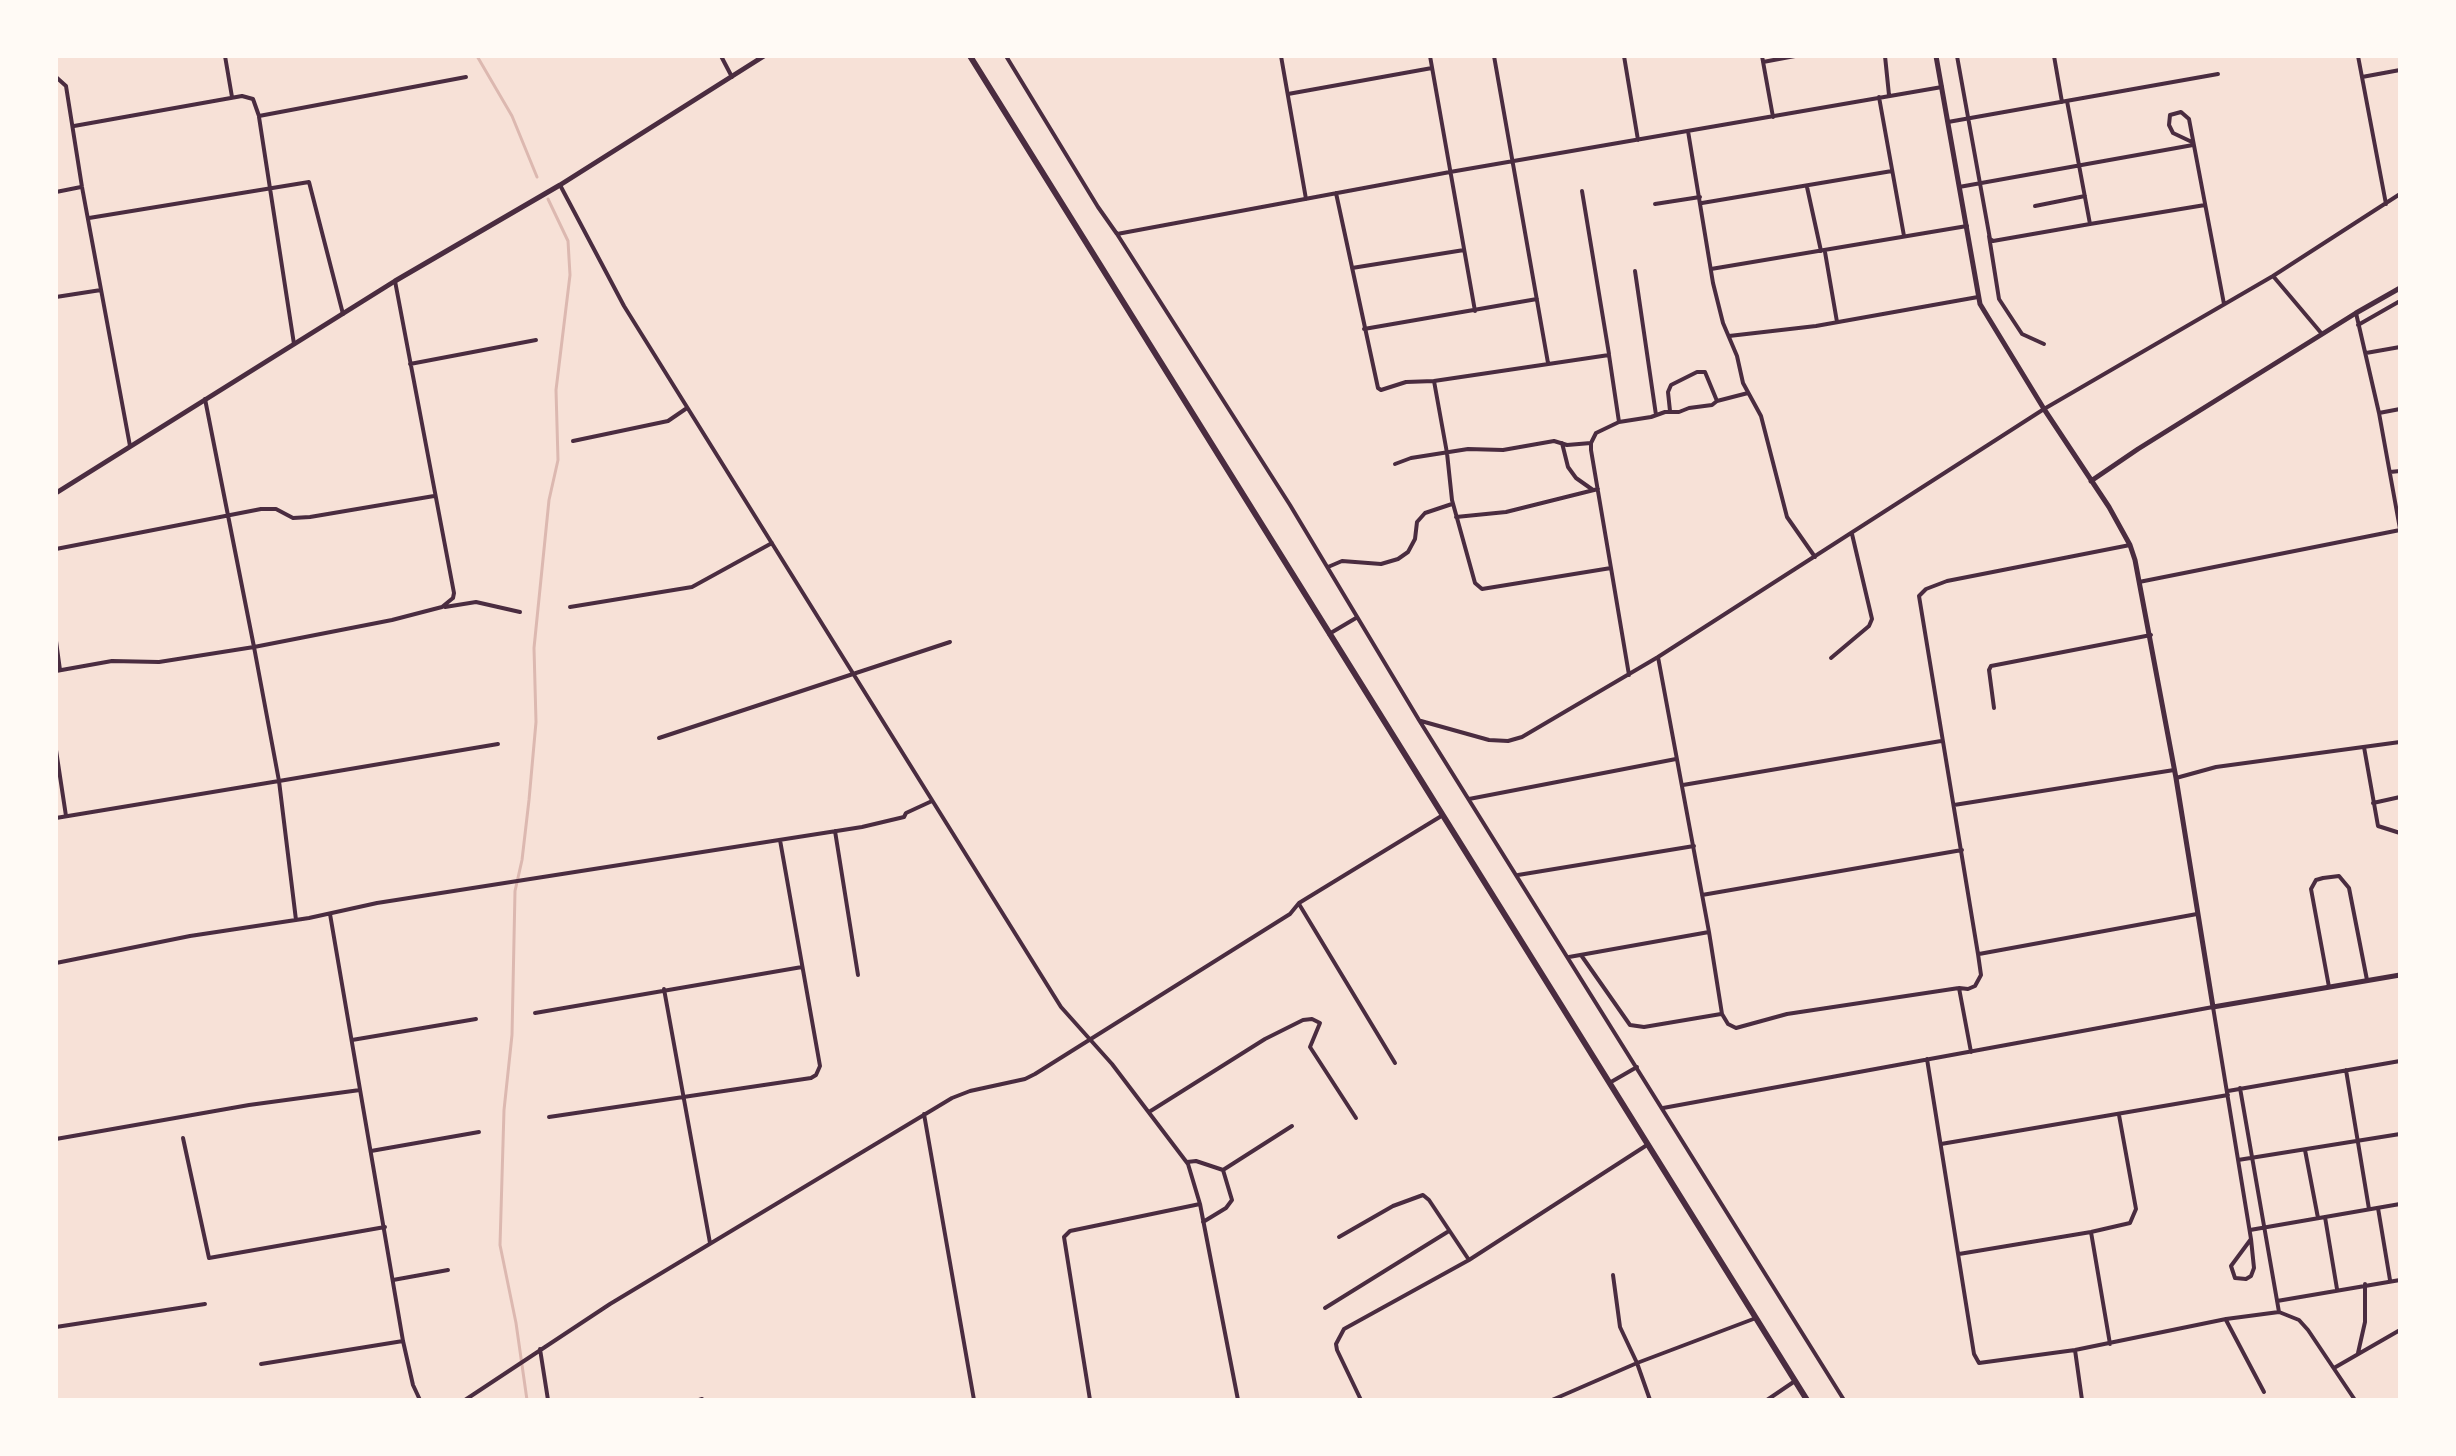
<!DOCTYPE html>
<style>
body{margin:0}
#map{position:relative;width:2456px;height:1456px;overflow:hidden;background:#f7e1d7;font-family:"Golos Text",sans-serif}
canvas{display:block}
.frame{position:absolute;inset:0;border:58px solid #fffaf5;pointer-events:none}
</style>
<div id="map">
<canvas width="2456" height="1456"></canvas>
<div class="frame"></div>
</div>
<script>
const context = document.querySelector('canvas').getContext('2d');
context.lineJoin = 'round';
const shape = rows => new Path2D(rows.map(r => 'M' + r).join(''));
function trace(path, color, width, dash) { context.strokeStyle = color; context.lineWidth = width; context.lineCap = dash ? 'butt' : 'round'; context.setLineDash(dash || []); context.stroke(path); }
const stream = shape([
 [477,56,512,116,537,177],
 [527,1400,516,1323,500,1245,504,1110,512,1035,515,891,522,860,529,800,536,722,534,648,549,500,558,460,556,390,570,275,568,241,548,199]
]);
const minor = shape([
 [225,56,232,97],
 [721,56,732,77],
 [1006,56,1098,207,1117,234,1290,505,1419,720,1844,1400],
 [1281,56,1306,199],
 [1430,56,1475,311],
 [1494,56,1548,363],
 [1624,56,1638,140],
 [1762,56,1773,117],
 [1885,56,1889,95],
 [1957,56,1990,239,1993,241,2090,224],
 [2054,56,2062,102],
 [2358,56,2386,204],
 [1763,62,1795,56],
 [56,77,66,86,82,187,130,446],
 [2362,77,2400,70],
 [1288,94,1432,68],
 [1879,97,1904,236],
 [2067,101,2090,224,2205,205],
 [259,117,294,344],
 [1948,122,2218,74],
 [74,126,242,96,253,99,259,116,466,77],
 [1688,131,1713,283,1723,323,1737,356,1743,383,1761,416,1787,517,1815,557],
 [2192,142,2173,133,2169,125,2170,115,2181,112,2189,119,2224,304],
 [560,185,624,306,1061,1007,1112,1064,1188,1164,1200,1204,1070,1231,1064,1237,1090,1400],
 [1807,187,1821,251],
 [1959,187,2193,145],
 [1582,191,1609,354],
 [56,192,81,187],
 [1336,193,1378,388,1381,390,1406,382,1434,381],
 [1702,203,1892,171],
 [1655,204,1700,197],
 [2035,206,2085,196],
 [89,218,309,182,343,314],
 [1117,234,1450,172,1942,87],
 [1989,236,1999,299,2022,334,2044,344],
 [1825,252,1837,322],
 [1352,268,1464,250],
 [1711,269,1967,226],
 [1635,271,1656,415],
 [2273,276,2322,334],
 [56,297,101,290],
 [2356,313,2379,413,2400,529],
 [2358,325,2400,301],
 [1364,329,1537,299],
 [1729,336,1816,326,1978,297],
 [2366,353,2400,347],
 [410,364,536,340],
 [205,399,254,647,392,620,442,607,453,598,454,593,395,281],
 [1670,411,1668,392,1671,385,1697,372,1705,372,1717,401],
 [2379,413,2400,409],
 [1619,422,1609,355,1434,381,1447,453,1452,500,1475,583,1482,589,1611,568,1629,675],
 [573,441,668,421,687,408],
 [1562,443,1568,467,1576,478,1593,490],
 [1395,464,1411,458,1468,449,1503,450,1554,441,1567,445,1591,443],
 [2390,472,2400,471],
 [1456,517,1506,512,1598,489],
 [56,549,261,509,276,509,293,518,310,517,434,496],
 [1328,567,1342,561,1381,564,1398,559,1408,552,1415,539,1417,522,1425,513,1452,504],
 [1611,568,1591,450,1591,443,1596,433,1619,422,1651,417,1665,412,1679,412,1689,408,1712,405,1717,401,1748,393],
 [2139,582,2400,530],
 [445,607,476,602,520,612],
 [570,607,692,587,772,543],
 [1329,634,1356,618],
 [56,641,60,670],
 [1658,657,1709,932],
 [1831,658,1869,626,1872,619,1852,534],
 [56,671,112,661,159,662,254,647,279,781,498,744],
 [1994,708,1989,670,1991,666,2151,635],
 [1421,721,1489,740,1508,741,1522,737,1658,657,2044,409,2273,276,2400,194],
 [659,738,950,642],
 [2364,747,2378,826,2400,833],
 [56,750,66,816],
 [2176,778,2216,767,2400,742],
 [1683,785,1941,741],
 [1469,799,1676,759],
 [2373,803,2400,797],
 [1954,805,2174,770],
 [56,818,279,781,296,920],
 [835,831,858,975],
 [1518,875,1694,846],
 [1702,895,1962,850],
 [1299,904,1395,1063],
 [330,914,403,1341,413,1385,420,1400],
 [1979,954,2197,914],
 [1581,955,1630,1025,1644,1027,1721,1014],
 [1569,957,1709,932,1722,1014,1728,1024,1736,1028,1787,1014,1959,988,1968,989,1975,986,1981,975,1978,954,1919,596,1926,589,1947,581,2130,545],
 [56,963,190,936,309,918,377,903,862,827,904,817,906,813,932,801],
 [2329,987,2311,889,2316,880,2323,878,2339,876,2349,888,2367,980],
 [1959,988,1971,1052],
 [664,989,710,1243],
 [535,1013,802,967],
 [352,1040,476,1019],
 [1927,1059,1974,1354,1979,1363,2075,1350,2226,1319,2279,1312,2299,1320,2308,1330,2355,1400],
 [2346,1070,2369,1209],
 [1611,1082,1637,1067],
 [2240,1088,2279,1312],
 [2228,1091,2400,1061],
 [1663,1108,2213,1007,2251,1239,2254,1268,2251,1276,2246,1279,2235,1278,2231,1266,2251,1239],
 [1149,1112,1265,1039,1303,1020,1312,1019,1320,1023,1310,1047,1356,1118],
 [924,1114,974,1400],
 [549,1117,811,1078,816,1075,820,1066,780,840],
 [183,1138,209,1258,385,1227],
 [56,1139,249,1105,360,1090],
 [1941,1144,2228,1095],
 [2305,1150,2318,1218],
 [371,1151,479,1132],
 [2238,1160,2400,1134],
 [1187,1162,1196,1161,1223,1170,1292,1126],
 [1200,1204,1238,1400],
 [2378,1208,2390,1280],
 [2325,1217,2337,1289],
 [1203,1222,1226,1208,1232,1200,1223,1170],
 [2250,1230,2400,1204],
 [2091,1232,2110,1344],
 [1339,1237,1393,1206,1423,1195,1429,1200,1469,1260],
 [1959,1254,2091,1232,2130,1223,2136,1209,2119,1115],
 [1613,1275,1620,1327,1637,1363,1650,1400],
 [393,1280,448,1270],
 [2277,1301,2400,1280],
 [1325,1308,1449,1231],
 [2226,1320,2264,1392],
 [56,1327,205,1304],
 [540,1349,548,1400],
 [2075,1350,2082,1400],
 [2358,1353,2365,1322,2365,1284],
 [261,1364,403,1341],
 [2334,1368,2400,1330],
 [465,1400,610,1304,952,1098,970,1091,1025,1079,1035,1074,1290,914,1299,903,1443,815],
 [699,1400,702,1399],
 [1361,1400,1337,1350,1336,1344,1344,1329,1469,1260,1647,1145],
 [1552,1400,1637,1363,1756,1318],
 [1767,1400,1795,1381]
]);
const tertiary = shape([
 [1936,56,1980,304,2044,409,2109,507,2130,545,2135,560,2176,778,2213,1007,2400,975],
 [2091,481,2138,449,2356,313,2400,288],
 [56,493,395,281,560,185,764,56]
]);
const secondary = shape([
 [970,56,1807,1400]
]);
trace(stream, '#dcb8b0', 3);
trace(minor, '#4a2c40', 4);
trace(tertiary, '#4a2c40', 5);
trace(secondary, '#4a2c40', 6);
</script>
